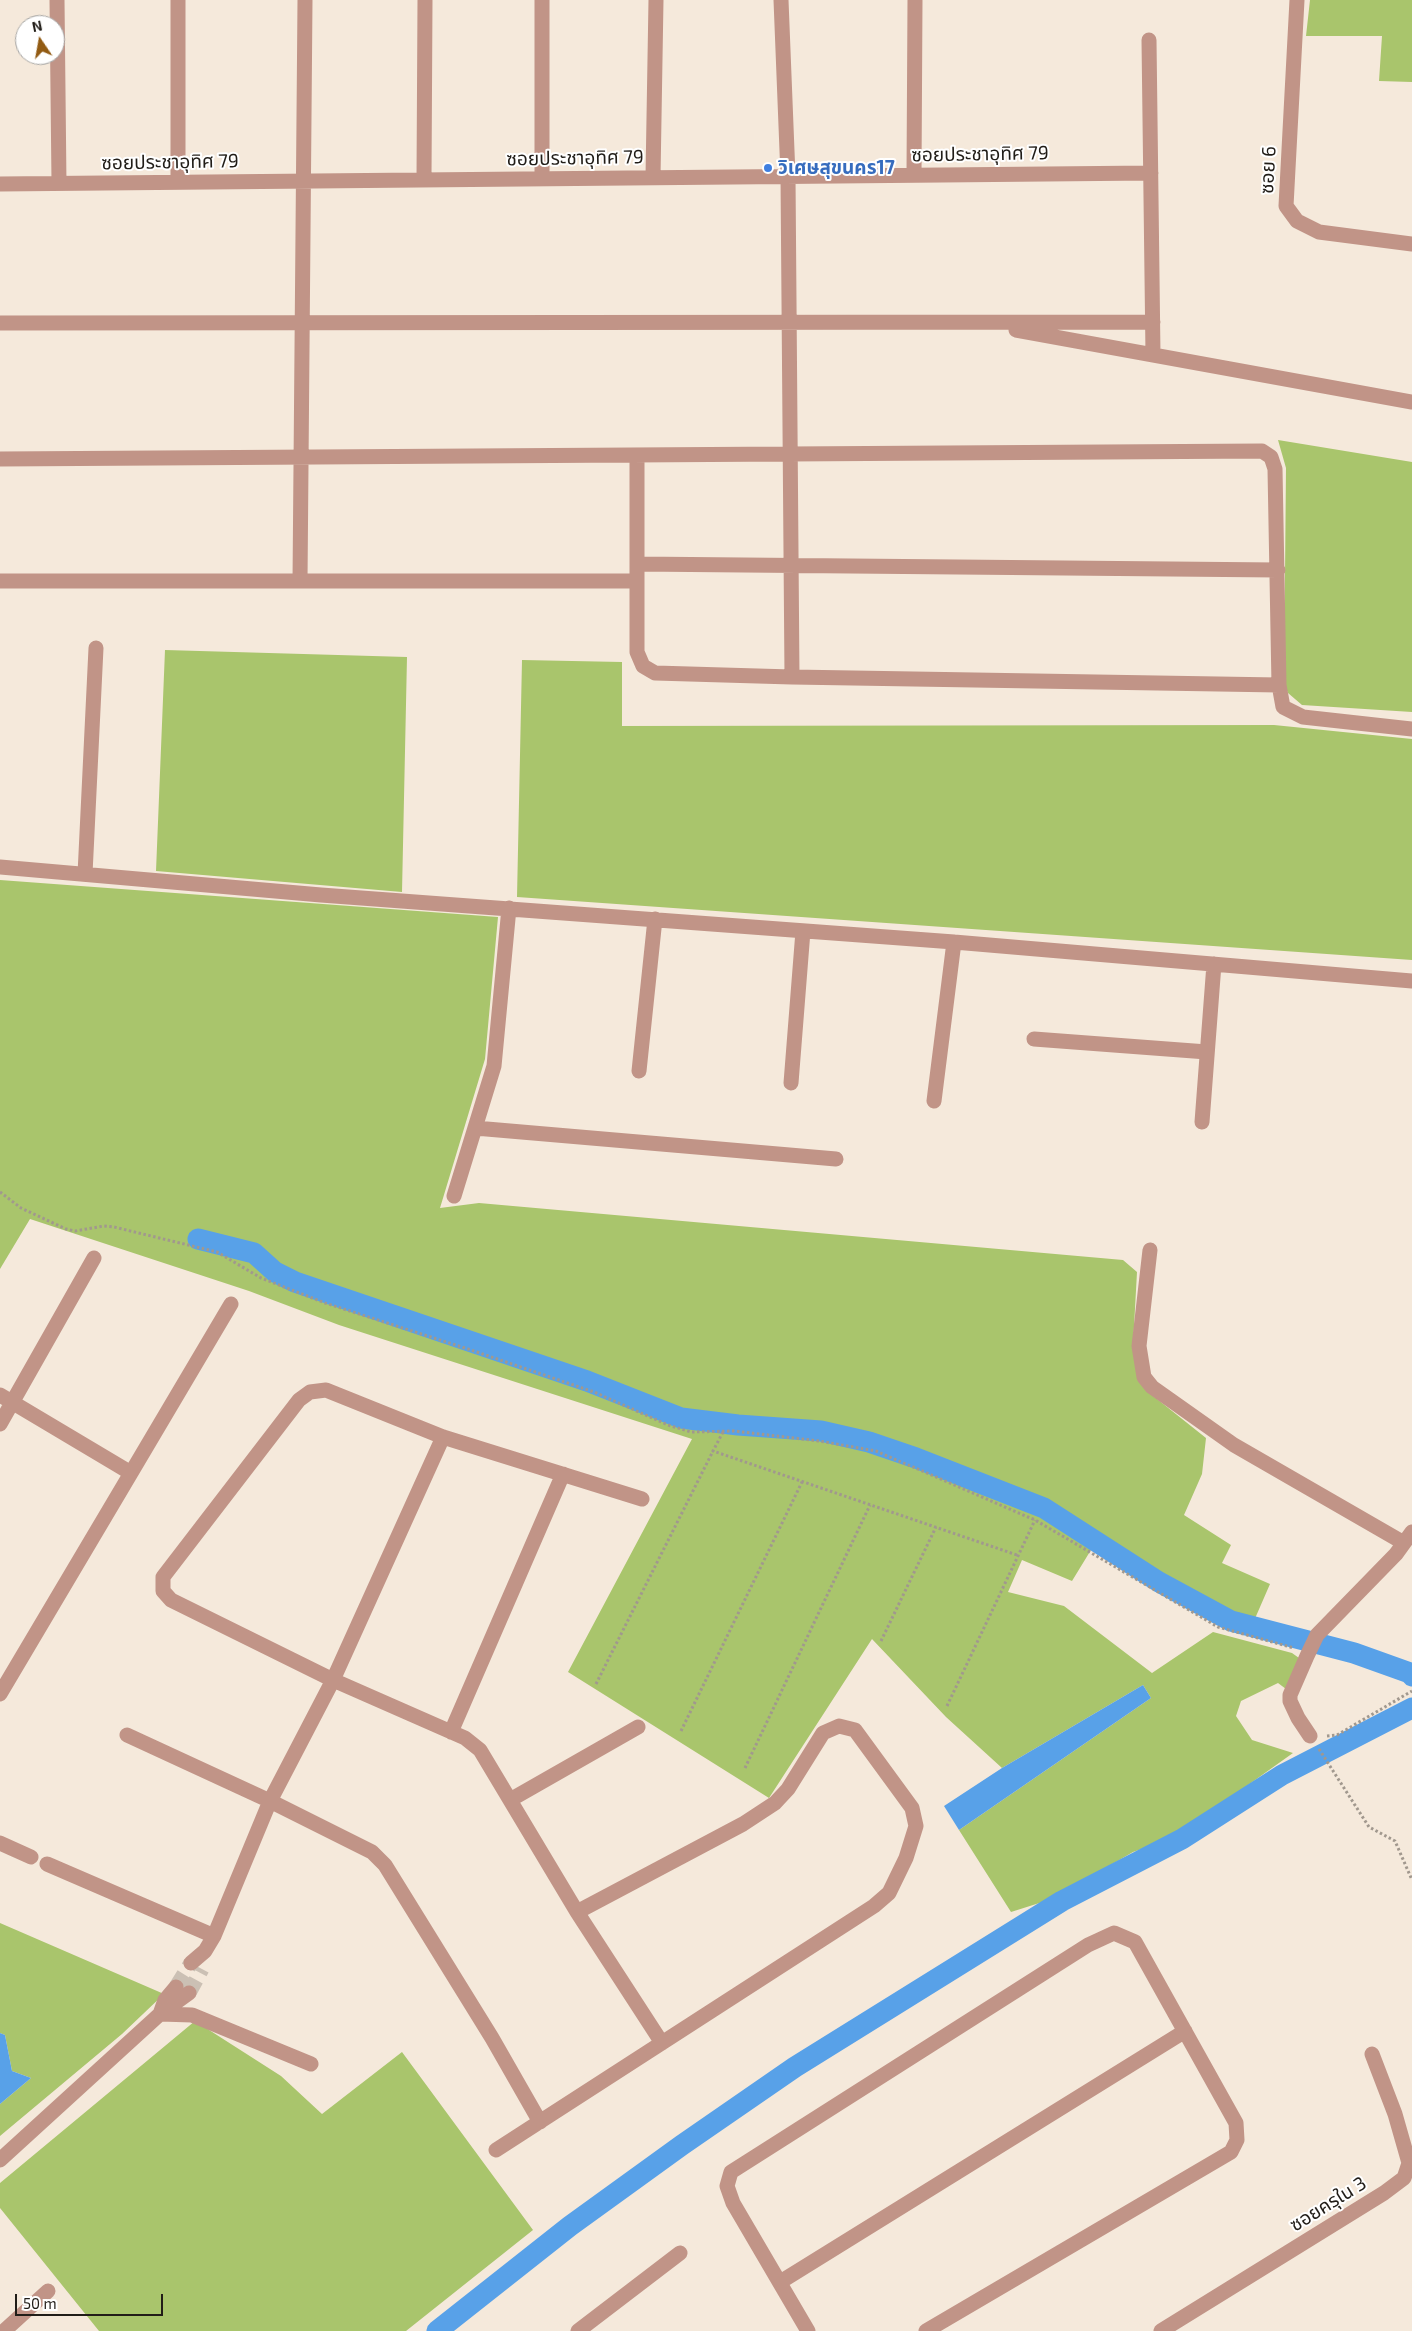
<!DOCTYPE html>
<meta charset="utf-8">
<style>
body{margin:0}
#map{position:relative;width:1412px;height:2331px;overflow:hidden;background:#f5e9db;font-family:"Exo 2",sans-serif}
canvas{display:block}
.north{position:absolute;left:15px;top:15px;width:50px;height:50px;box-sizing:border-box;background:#fff;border:1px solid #a6a5a3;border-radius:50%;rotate:348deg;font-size:14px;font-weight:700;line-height:20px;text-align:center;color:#211d18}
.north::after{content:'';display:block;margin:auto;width:18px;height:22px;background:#925b13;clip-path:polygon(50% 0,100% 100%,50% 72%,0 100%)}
.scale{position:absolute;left:15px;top:2294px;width:148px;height:22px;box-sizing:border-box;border:2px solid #211d18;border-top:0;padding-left:6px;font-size:15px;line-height:18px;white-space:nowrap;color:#211d18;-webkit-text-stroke:4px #fff;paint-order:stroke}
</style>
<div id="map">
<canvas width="1412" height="2331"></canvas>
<div class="north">N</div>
<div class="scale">50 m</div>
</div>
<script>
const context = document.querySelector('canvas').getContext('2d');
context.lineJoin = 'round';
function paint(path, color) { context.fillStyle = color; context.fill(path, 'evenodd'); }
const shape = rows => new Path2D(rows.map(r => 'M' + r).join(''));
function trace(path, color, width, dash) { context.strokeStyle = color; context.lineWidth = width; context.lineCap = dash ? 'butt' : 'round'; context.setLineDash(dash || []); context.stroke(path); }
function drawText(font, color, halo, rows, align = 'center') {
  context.font = font + ' "Exo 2","Noto Sans Thai",sans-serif'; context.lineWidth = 4; context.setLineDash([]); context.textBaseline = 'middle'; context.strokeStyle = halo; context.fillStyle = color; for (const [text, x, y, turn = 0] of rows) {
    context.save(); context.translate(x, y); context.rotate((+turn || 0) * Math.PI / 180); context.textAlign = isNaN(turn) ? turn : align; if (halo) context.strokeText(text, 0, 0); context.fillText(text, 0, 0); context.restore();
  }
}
const green = shape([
 [1310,0,1412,0,1412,82,1379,81,1382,36,1306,36],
 [1278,440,1412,462,1412,712,1302,705,1288,693,1284,684,1286,468],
 [165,650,407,657,402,892,156,871],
 [522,660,622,662,622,726,1274,725,1412,739,1412,960,517,897],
 [0,880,498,917,485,1059,440,1208,479,1203,1123,1260,1137,1272,1133,1345,1152,1395,1206,1438,1202,1474,1184,1515,1231,1545,1222,1563,1270,1584,1250,1630,1205,1614,1094,1545,1072,1581,1022,1560,1008,1592,1064,1606,1152,1673,1213,1632,1292,1653,1299,1658,1286,1689,1278,1683,1241,1701,1236,1716,1252,1740,1293,1753,1175,1837,1133,1852,1052,1899,1011,1912,959,1830,1151,1698,1143,1685,1002,1768,946,1717,872,1639,769,1798,568,1672,692,1439,339,1325,249,1291,30,1219,0,1269],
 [0,1923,164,1994,122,2034,0,2136,0,2104,31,2078,12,2071,5,2035,0,2033],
 [195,2021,281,2076,322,2114,402,2052,533,2230,406,2331,99,2331,0,2208,0,2183]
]);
const water = shape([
 [1143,1685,1151,1698,959,1830,944,1806,1002,1768],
 [0,2033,5,2035,12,2071,31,2078,0,2104]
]);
const canal = shape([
 [198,1239,254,1253,275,1272,295,1282,587,1381,681,1418,738,1425,821,1431,869,1442,916,1458,1044,1508,1159,1582,1231,1621,1354,1653,1410,1673,1412,1676],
 [437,2331,570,2226,682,2145,795,2067,1062,1901,1182,1839,1282,1775,1412,1708]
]);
const minorTunnel = shape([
 [176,1987,191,1963],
 [189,1993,202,1969]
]);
const path = shape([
 [0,1192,21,1208,66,1229,75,1231,104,1226,114,1227,217,1252,261,1278,325,1303,468,1349,594,1392,668,1425,691,1432,734,1431,819,1441,876,1451,1035,1520,1218,1627,1294,1648],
 [723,1432,713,1451,1017,1555],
 [881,1641,936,1527],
 [596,1684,713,1451],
 [947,1706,1035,1520],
 [681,1731,802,1482],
 [1327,1736,1337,1735,1412,1691],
 [1319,1749,1369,1827,1395,1841,1412,1880],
 [745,1768,870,1505]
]);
const minor = shape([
 [57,0,59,183],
 [178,0,178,182],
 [542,0,542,178],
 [781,0,788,176,792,677],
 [1297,0,1286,206,1297,221,1319,232,1412,244],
 [1149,40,1153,355],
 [914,175,915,0],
 [653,177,656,0],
 [424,179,425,0],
 [0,184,1151,173],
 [0,323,1153,322],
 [1016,330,1412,402],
 [637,456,637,652,643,666,655,673,792,677,1279,685],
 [0,459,1262,451,1271,457,1275,469,1279,685,1283,707,1303,717,1412,729],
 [637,564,1278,570],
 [0,581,637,581],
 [300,581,305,0],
 [0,867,321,895,954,942,1412,981],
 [85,874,96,648],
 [1034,1039,1207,1052],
 [639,1071,655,919],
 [791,1083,803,931],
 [934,1101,954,942],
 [1202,1122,1214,964],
 [475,1128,836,1159],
 [454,1196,494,1066,509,908],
 [1150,1250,1139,1346,1144,1377,1152,1387,1234,1445,1404,1543],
 [0,1395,131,1473,0,1694],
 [0,1424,94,1258],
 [131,1473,231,1304],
 [642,1499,443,1437,326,1390,310,1392,299,1400,163,1577,163,1591,171,1600,333,1680,465,1738,480,1750,577,1912,662,2043],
 [451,1732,563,1474],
 [127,1735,270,1801,372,1852,385,1865,492,2038,540,2122],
 [1310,1736,1298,1718,1290,1701,1290,1695,1307,1656,1317,1635,1396,1554,1412,1532],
 [510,1800,638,1727],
 [0,1843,31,1857],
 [47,1864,214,1936],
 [191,1963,205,1951,214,1936,270,1801,333,1680,443,1437],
 [160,2014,192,2015,311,2064],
 [160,2014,165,2000,176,1987],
 [496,2150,874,1906,889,1893,906,1858,916,1826,912,1808,855,1730,839,1726,823,1733,788,1789,775,1803,743,1824,577,1912],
 [0,2160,160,2014,189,1993],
 [780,2282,1185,2031],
 [4,2331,48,2291],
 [578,2331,680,2253],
 [808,2331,733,2203,727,2186,731,2172,1088,1945,1114,1933,1135,1942,1236,2123,1237,2140,1231,2152,926,2331],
 [1161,2331,1384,2193,1404,2178,1409,2163,1395,2114,1372,2054]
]);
const markers = [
 [768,168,5,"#3f7fe0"]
];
const streetNames = [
 ["ซอยประชาอุทิศ 79",980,154,-1],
 ["ซอยประชาอุทิศ 79",575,158,-1],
 ["ซอยประชาอุทิศ 79",170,162,-1],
 ["ซอย 6",1268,170,-87],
 ["ซอยครุใน 3",1328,2204,-32]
];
const shopNames = [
 ["วิเศษสุขนคร17",778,168]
];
paint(green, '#a9c56c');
paint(water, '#58a1e8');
trace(canal, '#58a1e8', 21);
trace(minorTunnel, '#cbc0b4', 15, [15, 8]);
trace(path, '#a1988e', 3, [2.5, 2.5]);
trace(minor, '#c19487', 15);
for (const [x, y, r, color] of markers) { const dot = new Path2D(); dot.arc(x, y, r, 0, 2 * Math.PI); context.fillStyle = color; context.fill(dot); trace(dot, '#fff', 2); }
drawText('19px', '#211d18', '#fff', streetNames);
drawText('bold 19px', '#366cbe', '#fff', shopNames, 'left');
</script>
